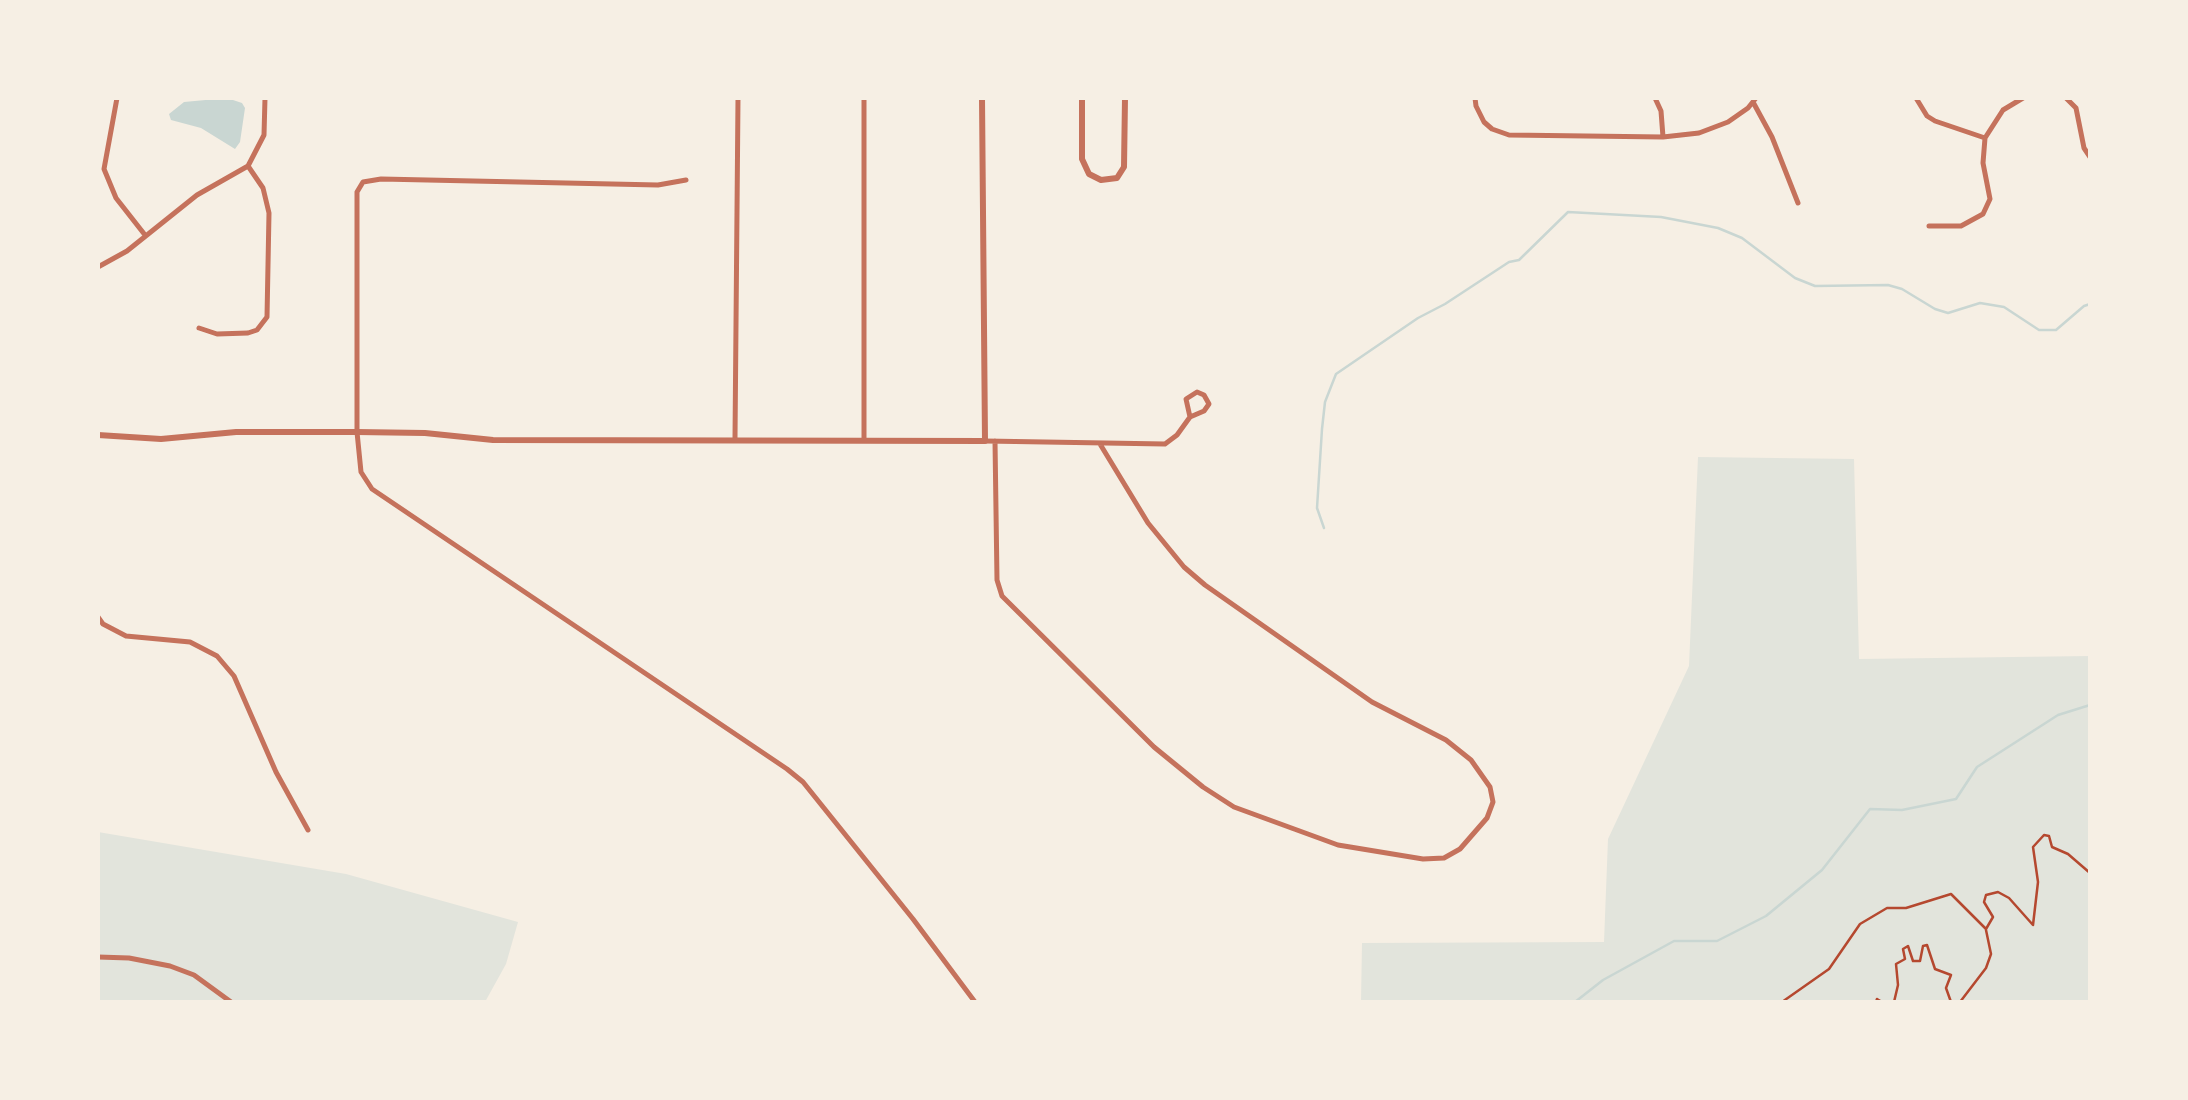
<!DOCTYPE html>
<style>
body{margin:0}
#map{position:relative;width:2188px;height:1100px;overflow:hidden;background:#f6efe4;font-family:"Open Sans",sans-serif}
canvas{display:block}
.frame{position:absolute;inset:0;border:100px solid #f6efe4;pointer-events:none}
</style>
<div id="map">
<canvas width="2188" height="1100"></canvas>
<div class="frame"></div>
</div>
<script>
const context = document.querySelector('canvas').getContext('2d');
context.lineJoin = 'round';
function paint(path, color) { context.fillStyle = color; context.fill(path, 'evenodd'); }
const shape = rows => new Path2D(rows.map(r => 'M' + r).join(''));
function trace(path, color, width, dash) { context.strokeStyle = color; context.lineWidth = width; context.lineCap = dash ? 'butt' : 'round'; context.setLineDash(dash || []); context.stroke(path); }
const green = shape([
 [1698,457,1854,459,1859,659,2090,656,2090,1002,1361,1002,1362,943,1604,942,1608,839,1689,666],
 [98,832,346,874,518,922,506,964,485,1002,98,1002]
]);
const water = shape([
 [227,98,242,103,245,108,240,142,235,149,201,128,171,120,169,114,184,102]
]);
const stream = shape([
 [1324,528,1317,508,1322,429,1325,402,1336,374,1418,318,1445,304,1509,262,1519,260,1568,212,1661,217,1718,228,1742,238,1795,278,1815,286,1888,285,1902,289,1935,309,1948,313,1980,303,2004,307,2039,330,2056,330,2084,306,2090,304],
 [1575,1002,1603,980,1674,941,1717,941,1766,916,1822,870,1870,809,1902,810,1956,799,1977,767,2058,715,2090,705]
]);
const path = shape([
 [1782,1002,1829,969,1860,924,1887,908,1906,908,1951,894,1986,929,1993,917,1984,902,1986,895,1998,892,2009,898,2033,925,2038,882,2033,847,2044,835,2049,836,2052,847,2068,854,2090,873],
 [1876,1002,1877,999,1882,1002],
 [1894,1002,1898,985,1896,964,1905,959,1903,949,1908,946,1913,961,1920,961,1923,946,1927,945,1935,969,1951,975,1946,988,1951,1002],
 [1960,1002,1986,968,1991,954,1986,930]
]);
const minor = shape([
 [117,98,104,169,116,198,145,235],
 [1475,98,1476,106,1484,122,1492,129,1509,135,1663,137,1699,133,1728,122,1748,108,1756,98],
 [1655,98,1661,111,1663,137],
 [1916,98,1927,116,1935,121,1985,138],
 [2066,98,2076,108,2084,148,2090,157],
 [864,99,864,439],
 [1753,102,1772,137,1798,203],
 [686,180,658,185,381,179,363,182,357,192,357,432,361,472,372,489,787,769,803,782,913,919,975,1002],
 [1929,226,1961,226,1983,214,1990,199,1983,163,1985,138,2003,110,2023,98],
 [98,267,127,251,197,195,248,166,264,135,265,98],
 [199,328,217,334,248,333,257,330,267,317,269,213,263,188,248,166],
 [735,438,738,98],
 [985,441,1165,444,1177,435,1190,417,1204,411,1209,404,1204,395,1197,392,1186,399,1190,417],
 [995,441,997,580,1002,596,1154,747,1203,787,1234,807,1338,845,1423,859,1444,858,1460,849,1487,818,1493,802,1490,787,1471,760,1446,740,1372,702,1205,585,1184,567,1148,523,1100,444],
 [98,617,103,624,126,636,190,642,217,656,234,676,276,772,308,830],
 [98,957,129,958,170,966,194,975,231,1002]
]);
const tertiary = shape([
 [1082,98,1082,159,1089,174,1101,180,1117,178,1124,167,1125,98],
 [98,435,161,439,236,432,357,432,425,433,493,440,985,441,982,98]
]);
paint(green, '#e2e4dc');
paint(water, '#c9d6d2');
trace(stream, '#c9d6d2', 2.5);
trace(path, '#b5482f', 2.5);
trace(minor, '#c5725c', 5);
trace(tertiary, '#c5725c', 6);
</script>
